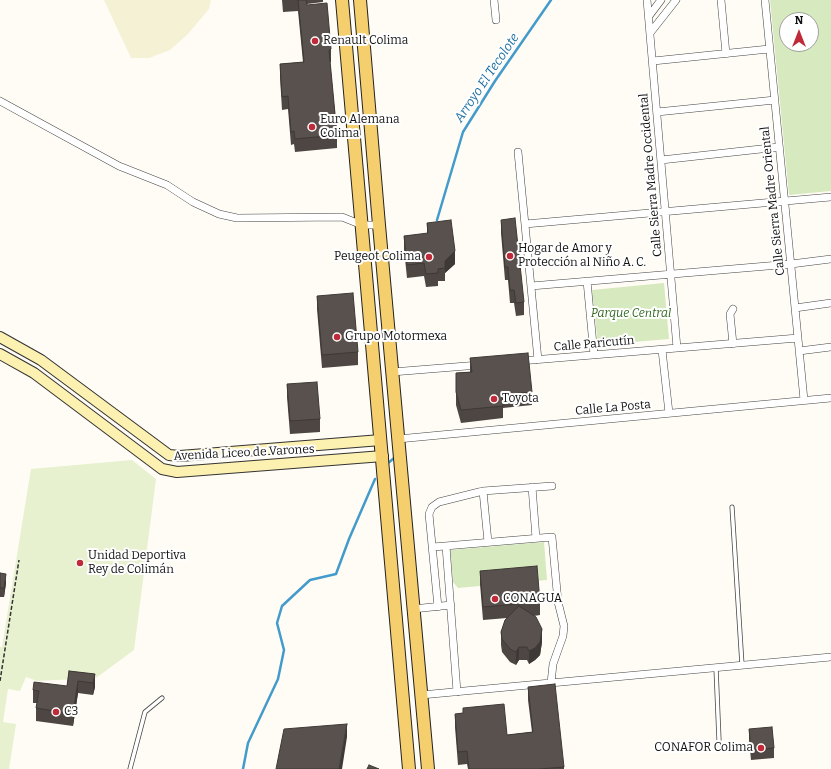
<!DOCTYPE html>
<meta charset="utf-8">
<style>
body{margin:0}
#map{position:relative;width:831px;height:769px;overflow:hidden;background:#fffcf5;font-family:Bitter,serif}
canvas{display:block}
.north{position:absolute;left:779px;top:12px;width:40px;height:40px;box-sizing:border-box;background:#fff;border:1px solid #a0a0a0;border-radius:50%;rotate:0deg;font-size:11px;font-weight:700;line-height:16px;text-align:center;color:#111}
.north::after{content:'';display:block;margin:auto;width:14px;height:18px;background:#bf2a39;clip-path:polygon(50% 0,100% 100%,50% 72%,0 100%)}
</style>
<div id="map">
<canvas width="831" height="769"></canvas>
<div class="north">N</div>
</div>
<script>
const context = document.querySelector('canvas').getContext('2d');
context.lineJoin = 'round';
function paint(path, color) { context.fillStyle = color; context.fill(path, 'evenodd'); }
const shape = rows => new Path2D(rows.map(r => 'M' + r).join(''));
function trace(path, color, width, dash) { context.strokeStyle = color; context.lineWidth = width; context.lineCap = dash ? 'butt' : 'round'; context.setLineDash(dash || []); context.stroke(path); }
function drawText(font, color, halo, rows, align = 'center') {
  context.font = font + ' Bitter,serif'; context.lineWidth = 4; context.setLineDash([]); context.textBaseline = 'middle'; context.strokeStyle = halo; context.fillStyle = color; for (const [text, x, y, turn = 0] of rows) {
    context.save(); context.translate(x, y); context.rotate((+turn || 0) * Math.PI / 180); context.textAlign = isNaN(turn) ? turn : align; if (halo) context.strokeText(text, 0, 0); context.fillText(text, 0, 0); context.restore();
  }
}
const farmland = shape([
 [104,0,211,0,209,9,188,34,170,50,149,58,131,58]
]);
const green = shape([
 [770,0,831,0,831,191,789,195],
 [787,20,811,20,811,44,787,44],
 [664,283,669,339,598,345,592,290],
 [544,542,547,580,458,588,453,582,450,550]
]);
const pitch = shape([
 [132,460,156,479,134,650,96,678,37,681,26,677,20,691,8,689,3,722,16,724,9,769,0,769,0,647,2,647,31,469]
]);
const stream = shape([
 [437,220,463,132,495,81,551,0],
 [387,464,394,458],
 [243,769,248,743,278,679,284,650,277,623,282,606,310,580,336,574,349,539,375,479]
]);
const path = shape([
 [0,681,19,560]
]);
const lane = shape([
 [732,507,742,665],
 [716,668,719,740],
 [130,769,145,712,162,698]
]);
const street = shape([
 [494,0,496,20],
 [647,0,677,348],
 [721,0,726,54],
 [765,0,804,400],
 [649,16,661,0],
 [650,33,676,0],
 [653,61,769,49],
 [0,101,119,166,167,185,193,202,219,214,237,218,342,217,362,225,379,225],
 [657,112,775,100],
 [518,152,538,360],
 [661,160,779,147],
 [525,224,831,197],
 [587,281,594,355],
 [531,286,791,264,831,259],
 [795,308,831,303],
 [733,344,730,314,733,309],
 [662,350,669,413],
 [799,351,831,347],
 [520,361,798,338],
 [392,372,479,365],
 [398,439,831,398],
 [532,487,536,538],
 [483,491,488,542],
 [446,546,457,692],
 [433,547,552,537,558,602,564,626,563,636,553,664,551,683],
 [438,607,429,514,432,507,439,502,483,491,552,486],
 [413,609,451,605],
 [421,695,831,657]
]);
const secondary = shape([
 [0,337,41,360,169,455,180,456,381,440],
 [0,354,34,373,162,469,177,472,383,456]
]);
const primary = shape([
 [342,0,409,769],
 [360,0,379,225,428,769]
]);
const wall = shape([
 [282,0,323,0,323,2,307,4,307,5,331,49,331,62,330,62,337,135,337,148,295,152,294,144,291,145,288,109,282,110,280,77,280,64,303,62,298,11,283,12],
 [501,220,524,302,524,315,516,316,514,303,510,303,508,280,505,280,501,233],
 [427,223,455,264,445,273,445,281,438,281,438,286,426,287,424,276,407,278,404,249,404,236,427,234],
 [317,296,358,352,358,365,322,368,317,309],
 [470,358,532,392,532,405,503,408,503,418,461,423,456,405,456,373,470,372],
 [287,384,320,419,320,432,290,434,287,397],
 [480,571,540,602,540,615,534,616,542,642,540,655,535,660,529,664,527,660,519,660,516,665,510,662,502,652,501,645,501,632,507,618,483,620,480,584],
 [0,573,6,583,4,597,0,597],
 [69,671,95,674,95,687,93,695,78,693,73,726,36,721,36,708,37,703,33,703,33,690,67,686],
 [528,687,564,767,564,769,468,769,467,764,458,765,455,727,455,714,463,713,463,708,507,735,532,732,528,700],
 [749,729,774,748,774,758,751,760,749,739]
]);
const shadedWall = shape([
 [455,251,455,264,445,273,445,261],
 [6,574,6,583,4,597,4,588],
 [542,629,542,642,540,655,535,660,529,664,529,651],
 [519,647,519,660,516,665,516,652],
 [95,674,95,687,93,695,93,683],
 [78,681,78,693,73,726,73,714],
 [347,724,347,737,342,769,339,769]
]);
const building = shape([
 [298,0,306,0,307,5,327,3,331,49,329,50,337,135,295,139,294,131,291,132,288,96,282,97,280,64,304,62,298,0],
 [515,218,524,302,516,303,514,290,510,290,508,267,505,267,501,220,515,218],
 [451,220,455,251,445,261,445,268,438,269,438,273,426,274,424,263,407,265,404,236,428,233,427,223,451,220],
 [353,293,358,352,322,355,317,296,353,293],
 [528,353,532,392,502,395,503,406,461,410,456,392,456,373,472,372,470,358,528,353],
 [317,382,320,419,290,421,287,384,317,382],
 [537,566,540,602,483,607,480,571,537,566],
 [0,573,6,574,4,588,0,588,0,573],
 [519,606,536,617,542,629,540,642,535,648,529,651,527,647,519,647,516,652,510,649,502,639,501,632,505,620,519,606],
 [69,671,95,674,93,683,78,681,73,714,36,708,39,691,33,690,34,682,67,686,69,671],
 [555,684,564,767,539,769,469,769,467,751,458,752,455,714,463,713,463,708,504,704,507,735,533,732,528,687,555,684],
 [347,724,339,769,276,769,284,729,347,724],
 [772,727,774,748,751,750,749,729,772,727],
 [369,765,379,769,367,769,369,765]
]);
const markers = [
 [315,41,4,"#bf2a39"],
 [312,127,4,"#bf2a39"],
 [510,256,4,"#bf2a39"],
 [429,257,4,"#bf2a39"],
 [337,337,4,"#bf2a39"],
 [494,399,4,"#bf2a39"],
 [80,563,4,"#bf2a39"],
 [495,599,4,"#bf2a39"],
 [56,712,4,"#bf2a39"],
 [761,748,4,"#bf2a39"]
];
const poiNames = [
 ["Renault Colima",323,41],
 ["Euro Alemana",320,120],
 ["Colima",320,134],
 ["Hogar de Amor y",518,249],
 ["Protección al Niño A. C.",518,263],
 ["Peugeot Colima",421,257,"right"],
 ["Grupo Motormexa",345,337],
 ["Toyota",502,399],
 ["Unidad Deportiva",88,556],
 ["Rey de Colimán",88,570],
 ["CONAGUA",503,599],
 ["C3",64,712],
 ["CONAFOR Colima",753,748,"right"]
];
const streetNames = [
 ["Calle Sierra Madre Occidental",651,175,-95],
 ["Calle Sierra Madre Oriental",773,201,-96],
 ["Calle Paricutín",594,344,-5],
 ["Calle La Posta",613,408,-5],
 ["Avenida Liceo de Varones",244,453,-3]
];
const parkNames = [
 ["Parque Central",631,314]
];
const waterNames = [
 ["Arroyo El Tecolote",487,78,-56]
];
paint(farmland, '#f5f1d4');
paint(green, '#d7e9be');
paint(pitch, '#e7f1cf');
trace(stream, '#439bcb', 2.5);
trace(lane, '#444', 5);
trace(street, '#444', 8);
trace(secondary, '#333', 12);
trace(primary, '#222', 14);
trace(path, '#333', 1.5, [4, 2]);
trace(lane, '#fff', 3.5);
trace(street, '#fff', 7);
trace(secondary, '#fdf1b1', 10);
trace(primary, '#f5ce6e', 12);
paint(wall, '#4d4642');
paint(shadedWall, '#3e3936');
paint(building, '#59514d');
trace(building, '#3e3936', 1);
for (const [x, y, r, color] of markers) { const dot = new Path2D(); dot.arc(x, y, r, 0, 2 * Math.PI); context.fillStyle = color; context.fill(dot); trace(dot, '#fff', 1.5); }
drawText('12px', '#111', '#fff', poiNames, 'left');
drawText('12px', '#111', '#fff', streetNames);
drawText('italic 12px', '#336821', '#fff', parkNames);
drawText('italic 13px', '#1b6da1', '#fff', waterNames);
</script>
